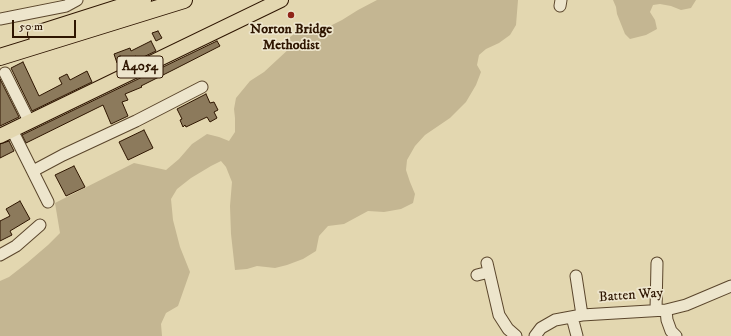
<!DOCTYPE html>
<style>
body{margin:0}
#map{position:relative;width:731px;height:336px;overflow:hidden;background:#e3d7b0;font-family:"IM FELL DW Pica",serif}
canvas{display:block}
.scale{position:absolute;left:12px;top:20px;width:64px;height:18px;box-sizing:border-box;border:2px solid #2e1500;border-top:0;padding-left:5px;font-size:12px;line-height:14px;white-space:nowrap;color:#2e1500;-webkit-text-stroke:3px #ede5cc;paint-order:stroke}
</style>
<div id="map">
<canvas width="731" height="336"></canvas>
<div class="scale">50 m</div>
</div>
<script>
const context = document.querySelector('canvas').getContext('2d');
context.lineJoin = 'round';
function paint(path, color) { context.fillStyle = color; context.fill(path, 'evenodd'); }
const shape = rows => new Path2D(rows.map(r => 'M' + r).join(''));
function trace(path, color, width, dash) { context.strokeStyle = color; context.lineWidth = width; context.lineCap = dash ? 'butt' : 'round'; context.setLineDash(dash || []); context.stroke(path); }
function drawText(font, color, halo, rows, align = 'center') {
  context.font = font + ' "IM FELL DW Pica",serif'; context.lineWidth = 3.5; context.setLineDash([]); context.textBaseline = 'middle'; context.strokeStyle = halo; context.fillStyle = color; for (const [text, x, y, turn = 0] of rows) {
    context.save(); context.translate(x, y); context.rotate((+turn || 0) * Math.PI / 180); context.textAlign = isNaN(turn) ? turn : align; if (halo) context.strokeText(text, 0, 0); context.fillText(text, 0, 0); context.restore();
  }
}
const green = shape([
 [377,0,518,0,516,25,510,35,499,43,486,49,479,55,477,65,481,72,476,85,466,102,450,118,425,135,415,146,407,160,406,170,410,182,415,194,413,203,401,209,384,212,368,211,344,224,328,226,319,236,316,251,303,259,287,265,275,268,257,266,247,269,235,270,231,234,230,206,232,182,226,167,221,161,211,166,191,178,177,189,171,199,173,220,180,247,190,272,178,306,166,313,161,324,162,336,0,336,0,281,9,277,27,263,48,245,60,233,55,203,134,163,166,170,179,159,192,144,207,134,219,137,229,141,235,132,235,118,234,109,236,98,250,81,264,72,291,47,290,37,300,30,314,27,328,27,342,20,358,10],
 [613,0,696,0,691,8,681,10,671,6,660,4,653,5,650,12,655,20,657,29,646,35,630,39,625,34,617,14,616,7]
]);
const building = shape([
 [158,31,162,38,156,41,152,33,158,31],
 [151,41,156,51,137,60,136,56,117,63,114,54,130,48,131,51,151,41],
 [217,41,220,46,173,70,141,86,142,87,125,94,128,100,122,102,128,116,111,124,103,105,26,143,22,135,217,41],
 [23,62,39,96,62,84,59,78,67,74,70,80,87,71,92,82,32,111,11,68,23,62],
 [0,79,19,117,0,126,0,79],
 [206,94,210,103,214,102,218,110,214,112,217,118,210,122,207,117,186,127,185,125,183,127,180,120,182,119,177,109,206,94],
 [144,130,153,148,128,160,119,142,144,130],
 [9,141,14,151,0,158,0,144,9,141],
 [74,166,85,187,66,196,55,175,74,166],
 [20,201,30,219,10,231,12,235,0,241,0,221,10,216,6,209,20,201]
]);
const minor = shape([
 [560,6,561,0],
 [0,19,66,6,77,0],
 [5,73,29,121],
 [12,130,48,202],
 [33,171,63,155,136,121,202,87],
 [0,255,16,246,40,225],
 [487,263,499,315,508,329,516,336],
 [477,275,489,272],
 [576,276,582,315],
 [656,310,657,263],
 [666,310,667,320,671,331,676,336],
 [572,317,577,336],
 [535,336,541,328,555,320,582,315,666,310,686,305,731,286]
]);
const major = shape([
 [0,136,281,0]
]);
const highway = shape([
 [36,34,143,0],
 [0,57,184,0]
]);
const markers = [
 [291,15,4,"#8f2418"]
];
const shields = [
 [140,67,46]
];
const shieldNames = [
 ["A4054",140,67]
];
const poiNames = [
 ["Norton Bridge",291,30],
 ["Methodist",291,46]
];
const streetNames = [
 ["Batten Way",631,296,-4]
];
paint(green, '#c4b692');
paint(building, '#8c7a5c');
trace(building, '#2e1500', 1);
trace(minor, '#5b462c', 13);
trace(major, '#2e1500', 16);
trace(highway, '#2e1500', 18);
trace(minor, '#ede5cc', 11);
trace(major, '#e3d7b0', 14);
trace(highway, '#e3d7b0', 16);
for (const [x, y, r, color] of markers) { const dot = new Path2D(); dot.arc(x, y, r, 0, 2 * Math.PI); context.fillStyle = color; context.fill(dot); trace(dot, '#ede5cc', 1.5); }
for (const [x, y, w] of shields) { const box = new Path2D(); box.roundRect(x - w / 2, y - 11, w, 22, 3); context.fillStyle = '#ede5cc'; context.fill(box); trace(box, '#2e1500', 1); }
drawText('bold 13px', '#2e1500', null, shieldNames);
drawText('bold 14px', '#2e1500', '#ede5cc', poiNames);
drawText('14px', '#2e1500', '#ede5cc', streetNames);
</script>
